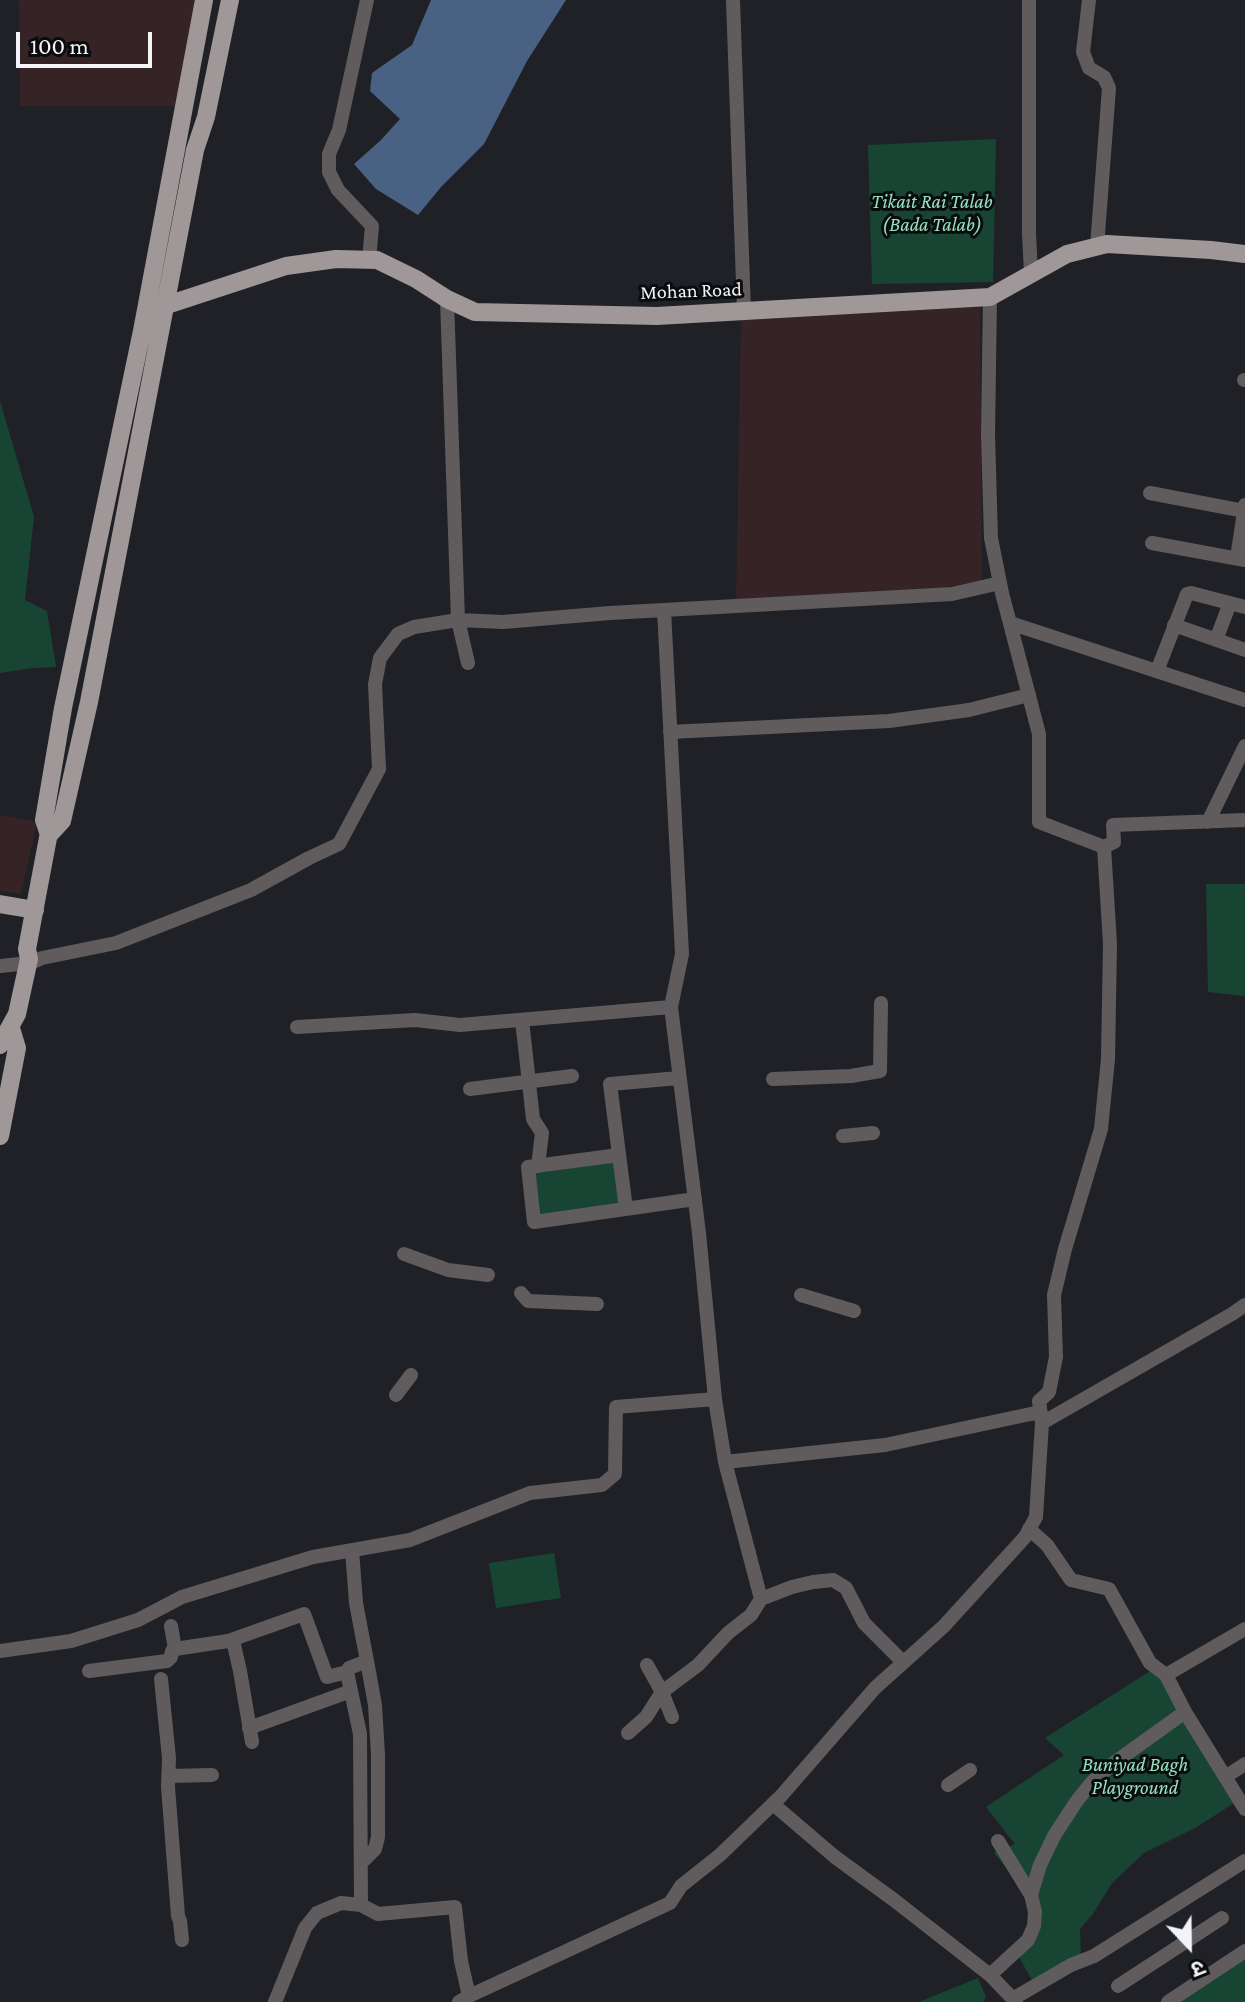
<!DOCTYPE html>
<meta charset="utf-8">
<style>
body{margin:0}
#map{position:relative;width:1245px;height:2002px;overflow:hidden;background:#202127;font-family:"Crimson Pro","Noto Sans Devanagari",serif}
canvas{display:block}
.north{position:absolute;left:1149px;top:1906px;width:80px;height:80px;-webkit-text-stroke:6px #0a0b0d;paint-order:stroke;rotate:158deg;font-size:22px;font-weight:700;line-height:32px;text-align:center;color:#f3f4f8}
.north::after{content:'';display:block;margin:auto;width:28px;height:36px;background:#f3f4f8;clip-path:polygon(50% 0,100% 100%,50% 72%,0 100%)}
.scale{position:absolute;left:16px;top:32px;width:136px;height:36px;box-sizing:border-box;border:4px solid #f3f4f8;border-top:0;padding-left:10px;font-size:24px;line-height:28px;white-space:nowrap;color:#f3f4f8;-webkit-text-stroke:6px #0a0b0d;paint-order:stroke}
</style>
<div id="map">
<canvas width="1245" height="2002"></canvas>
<div class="north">उ</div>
<div class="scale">100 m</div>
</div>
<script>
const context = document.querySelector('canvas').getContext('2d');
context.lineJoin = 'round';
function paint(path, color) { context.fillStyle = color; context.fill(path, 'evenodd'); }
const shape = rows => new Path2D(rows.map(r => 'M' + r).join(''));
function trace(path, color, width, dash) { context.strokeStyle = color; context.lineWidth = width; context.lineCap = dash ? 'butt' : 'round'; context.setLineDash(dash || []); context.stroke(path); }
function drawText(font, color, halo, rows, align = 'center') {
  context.font = font + ' "Crimson Pro",serif'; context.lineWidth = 6; context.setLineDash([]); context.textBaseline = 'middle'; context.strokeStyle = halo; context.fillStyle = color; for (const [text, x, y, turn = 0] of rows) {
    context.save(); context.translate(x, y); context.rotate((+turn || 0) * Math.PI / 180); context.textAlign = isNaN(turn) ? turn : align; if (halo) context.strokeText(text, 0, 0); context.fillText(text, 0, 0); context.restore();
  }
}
const industrial = shape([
 [19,0,200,0,181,106,20,106],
 [980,307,982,580,949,587,736,599,741,320],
 [0,815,37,822,21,894,0,891]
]);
const green = shape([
 [996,139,993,282,872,284,868,145],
 [0,401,34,517,25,600,47,611,56,667,32,668,0,673],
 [1206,884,1245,884,1245,996,1208,992],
 [614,1162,620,1203,540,1214,535,1173],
 [554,1553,561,1598,496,1608,489,1563],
 [1155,1668,1237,1801,1197,1827,1144,1853,1112,1883,1093,1914,1080,1929,1081,1961,1032,1980,1016,1952,1037,1906,994,1853,1015,1844,986,1807,1064,1755,1045,1738],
 [1245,1955,1245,2002,1169,2002],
 [978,1978,986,1997,983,2002,919,2002]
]);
const water = shape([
 [431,0,566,0,527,61,484,144,441,187,418,215,376,189,354,164,381,140,400,119,370,91,372,73,412,45]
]);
const minor = shape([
 [367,0,339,130,329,154,329,172,338,190,372,226,369,260],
 [733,0,744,311],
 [1029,0,1029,233,1031,273],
 [1089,0,1083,52,1089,68,1104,77,1109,88,1097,247],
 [447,299,458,620,468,663],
 [1244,380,1245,380],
 [1150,493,1245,511],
 [1152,543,1245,560],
 [1237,558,1245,505],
 [664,610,682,954,671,1007,699,1233,715,1399],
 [1010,623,1245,700],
 [1174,625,1245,650],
 [1216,640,1230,603],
 [1157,671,1187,594,1191,593,1245,607],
 [670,732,889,721,969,710,1029,695],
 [1208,822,1245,746],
 [1104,847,1114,842,1113,825,1245,820],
 [28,964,42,958,116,943,251,890,309,858,339,844,379,769,375,684,380,658,398,634,414,627,458,620,503,622,610,613,952,594,1000,583],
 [0,966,19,964],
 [522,1020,533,1119,542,1133,538,1166],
 [297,1027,415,1020,460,1025,671,1007],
 [773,1079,851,1076,880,1071,881,1003],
 [470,1089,572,1076],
 [843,1136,873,1133],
 [619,1155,528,1167,534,1222,695,1199],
 [626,1209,610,1084,679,1078],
 [404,1254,448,1270,488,1275],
 [521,1293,528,1301,597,1304],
 [801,1295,854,1311],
 [396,1395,411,1375],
 [1042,1423,1232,1314,1245,1305],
 [725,1462,885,1445,1040,1412],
 [1029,1529,1047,1545,1071,1580,1109,1589,1150,1663,1166,1675,1185,1712,1245,1809],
 [352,1550,356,1603,367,1661,349,1668,347,1672,360,1734,361,1905],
 [234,1639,234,1645,240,1671,252,1742],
 [175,1649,228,1641,304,1614,327,1677,347,1672],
 [0,1651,71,1641,138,1620,182,1597,313,1557,410,1540,530,1493,602,1485,615,1474,616,1407,715,1399,725,1462,761,1599,792,1587,813,1582,833,1580,846,1588,864,1623,903,1662],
 [647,1665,662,1692,672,1717],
 [89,1671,167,1661,171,1657,172,1651,175,1649,171,1626],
 [1166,1675,1245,1629],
 [161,1679,169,1758,168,1787,178,1916,180,1921,182,1940],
 [249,1728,351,1691],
 [628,1733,646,1717,662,1692,698,1665,728,1633,751,1615,761,1599],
 [169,1776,212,1775],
 [1225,1777,1245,1764],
 [948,1785,970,1770],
 [773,1804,835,1857,894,1900,990,1975,1016,2002],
 [361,1863,375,1849,378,1837,378,1755,375,1705,367,1661],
 [1031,1895,1040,1865,1054,1836,1076,1802,1092,1782,1114,1763,1185,1712],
 [990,1975,1028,1940,1034,1926,1035,1912,1031,1895,998,1841],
 [1118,1986,1222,1918],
 [1014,1998,1071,1965,1094,1956,1245,1861],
 [275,2002,305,1928,317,1913,341,1903,361,1905,378,1914,455,1907,461,1961,469,1996],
 [459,2002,469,1996,670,1903,681,1886,720,1855,781,1796,875,1688,944,1626,1025,1537,1036,1517,1042,1423,1039,1401,1049,1392,1056,1357,1054,1295,1065,1249,1101,1129,1108,1059,1110,944,1104,847,1039,822,1039,734,1002,593,991,538,988,435,990,297],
 [1168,2002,1245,1951]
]);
const major = shape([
 [204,0,142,331,63,708,44,820,49,835,62,821,89,702,195,150,206,117,230,0],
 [154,307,164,306,286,266,336,259,377,260,416,279,447,299,475,312,657,316,990,297,1067,254,1107,244,1211,250,1245,254],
 [0,904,35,910],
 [0,1045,17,1014,29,959,27,949,51,822],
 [0,1136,17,1048,11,1028]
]);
const parkNames = [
 ["Tikait Rai Talab",932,202],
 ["(Bada Talab)",932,225],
 ["Buniyad Bagh",1135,1765],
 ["Playground",1135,1788]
];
const streetNames = [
 ["Mohan Road",691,291,-2]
];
paint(industrial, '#362325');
paint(green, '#184533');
paint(water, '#496283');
trace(minor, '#605c5d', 14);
trace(major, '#a09798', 18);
drawText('italic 20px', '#94e2bf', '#0a0b0d', parkNames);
drawText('20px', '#f3f4f8', '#0a0b0d', streetNames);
</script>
